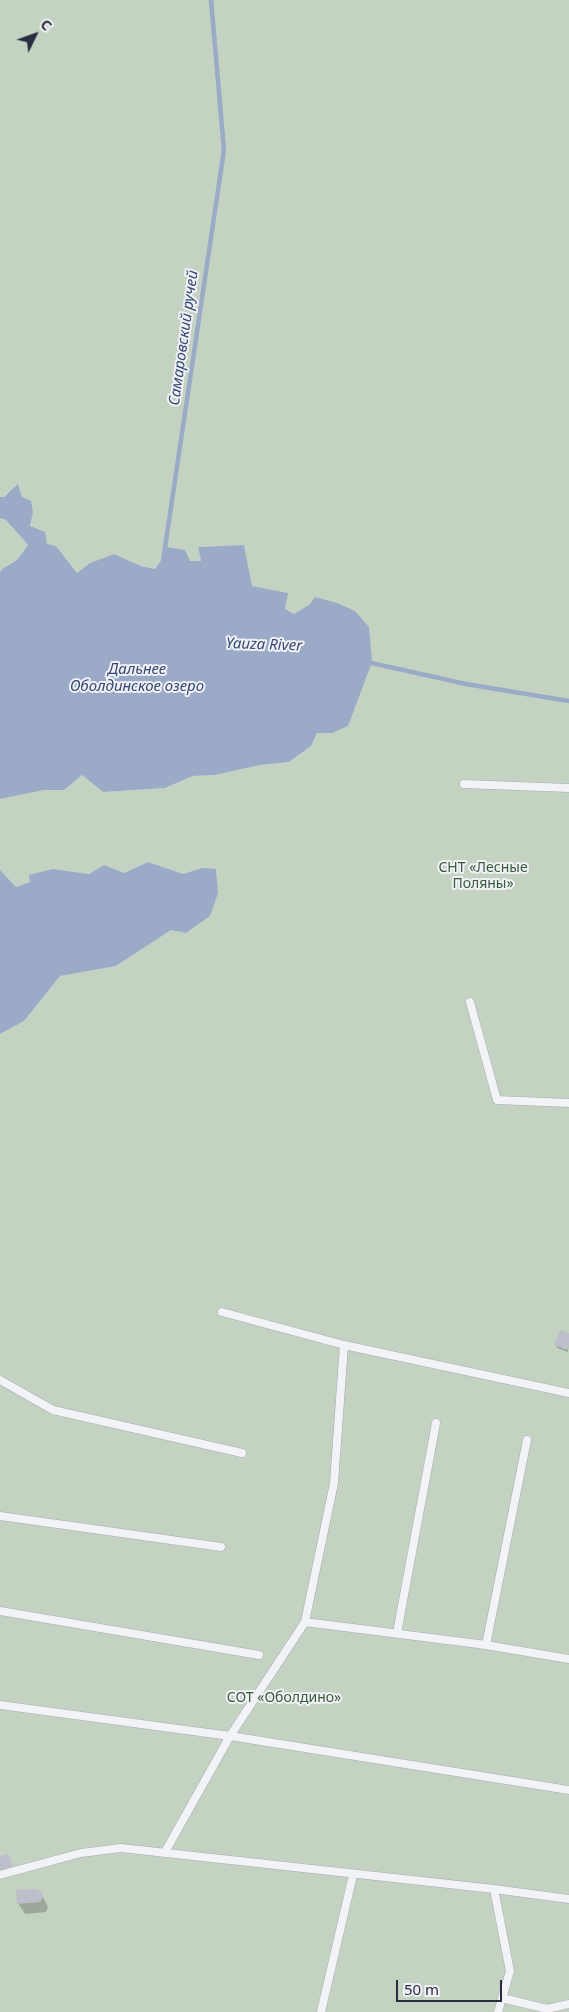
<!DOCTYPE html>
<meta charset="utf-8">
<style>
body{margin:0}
#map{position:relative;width:569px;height:2012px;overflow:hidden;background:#dfe2e8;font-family:"Noto Sans",sans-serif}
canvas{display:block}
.north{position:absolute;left:10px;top:10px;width:50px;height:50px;-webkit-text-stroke:4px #eff1f6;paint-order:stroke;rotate:48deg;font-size:14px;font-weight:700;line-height:20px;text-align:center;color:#292e3f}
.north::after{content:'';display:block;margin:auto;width:18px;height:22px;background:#292e3f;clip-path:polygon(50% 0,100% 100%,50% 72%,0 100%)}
.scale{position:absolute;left:396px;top:1980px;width:106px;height:22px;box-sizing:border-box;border:2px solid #292e3f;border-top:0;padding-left:6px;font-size:15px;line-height:18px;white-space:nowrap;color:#292e3f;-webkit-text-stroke:4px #eff1f6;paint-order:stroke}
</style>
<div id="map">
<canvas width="569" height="2012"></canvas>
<div class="north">С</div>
<div class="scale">50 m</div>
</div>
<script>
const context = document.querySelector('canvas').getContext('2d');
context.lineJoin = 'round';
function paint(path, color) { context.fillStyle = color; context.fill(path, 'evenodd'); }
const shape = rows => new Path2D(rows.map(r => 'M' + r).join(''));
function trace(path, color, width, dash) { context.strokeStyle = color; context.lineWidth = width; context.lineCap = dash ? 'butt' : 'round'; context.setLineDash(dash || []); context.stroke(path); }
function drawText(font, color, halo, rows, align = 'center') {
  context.font = font + ' "Noto Sans",sans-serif'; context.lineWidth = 4; context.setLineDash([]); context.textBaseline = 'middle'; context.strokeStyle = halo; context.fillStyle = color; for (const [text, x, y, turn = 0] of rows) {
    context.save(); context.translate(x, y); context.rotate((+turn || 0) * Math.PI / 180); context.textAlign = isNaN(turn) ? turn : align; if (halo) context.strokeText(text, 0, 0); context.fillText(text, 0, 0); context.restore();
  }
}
const green = shape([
 [0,0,569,0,569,2012,0,2012,0,1034,24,1021,60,976,116,966,171,930,186,933,210,916,202,868,183,874,148,862,124,873,104,865,89,874,53,869,30,882,16,887,0,870,0,799,44,790,64,790,82,775,103,792,165,788,193,776,215,775,260,765,289,762,311,746,317,733,332,733,310,604,294,614,285,609,287,593,252,586,244,545,198,547,201,561,190,561,164,556,155,569,141,566,114,554,90,563,77,573,56,546,47,545,30,526,33,513,22,497,18,485,3,497,0,497],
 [0,518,6,520,28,545,17,560,2,569,0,573]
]);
const water = shape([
 [18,484,22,497,31,501,33,513,30,526,45,532,47,544,56,546,77,573,90,563,114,554,141,566,155,569,164,556,166,547,185,550,190,561,201,561,198,547,244,545,252,586,288,593,285,609,294,614,310,604,315,597,337,603,355,611,369,627,372,662,348,726,332,733,317,733,311,746,289,762,260,765,215,775,193,776,165,788,103,792,82,775,64,790,44,790,0,799,0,573,2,569,17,560,28,545,6,520,0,518,0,497,4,497],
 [148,862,183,874,202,868,216,869,218,893,210,916,186,933,171,930,116,966,60,976,24,1021,0,1034,0,870,16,887,30,882,29,875,53,869,89,874,104,865,124,873]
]);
const shadow = shape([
 [569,1335,568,1352,557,1348,556,1345],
 [41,1893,48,1907,46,1912,25,1914,18,1903]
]);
const stream = shape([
 [163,561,224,150,211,0],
 [367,662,466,684,569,701]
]);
const building = shape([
 [560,1330,569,1333,569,1344,567,1350,554,1345],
 [9,1854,13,1867,0,1871,0,1856],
 [36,1889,42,1892,43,1896,40,1902,17,1904,16,1890]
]);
const lane = shape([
 [464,784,569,788],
 [470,1002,497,1100,569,1103],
 [222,1312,344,1345,569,1393],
 [0,1380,53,1410,242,1453],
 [0,1516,221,1547],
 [0,1611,259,1655],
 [305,1622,486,1645,569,1659],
 [397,1633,436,1423],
 [486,1645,527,1440],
 [0,1705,230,1736,569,1790],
 [165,1852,230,1736,305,1622,334,1483,344,1345],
 [0,1875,81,1853,121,1848,494,1889,510,1971,498,2012],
 [494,1889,569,1899],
 [502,1998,547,2009,569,2004],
 [321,2012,353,1875]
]);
const parkNames = [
 ["СНТ «Лесные",483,868],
 ["Поляны»",483,884],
 ["СОТ «Оболдино»",284,1698]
];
const waterNames = [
 ["Самаровский ручей",184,338,-82],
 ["Yauza River",264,645,2],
 ["Дальнее",137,670],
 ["Оболдинское озеро",137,687]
];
paint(green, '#c3d2c1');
paint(water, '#9babc7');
paint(shadow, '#0003');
trace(stream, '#9babc7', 4.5);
paint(building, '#bdc0cb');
trace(lane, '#a8acb5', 9);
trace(lane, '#f2f3f7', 8);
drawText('14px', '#385a36', '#eff1f6', parkNames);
drawText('italic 15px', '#344771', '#eff1f6', waterNames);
</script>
